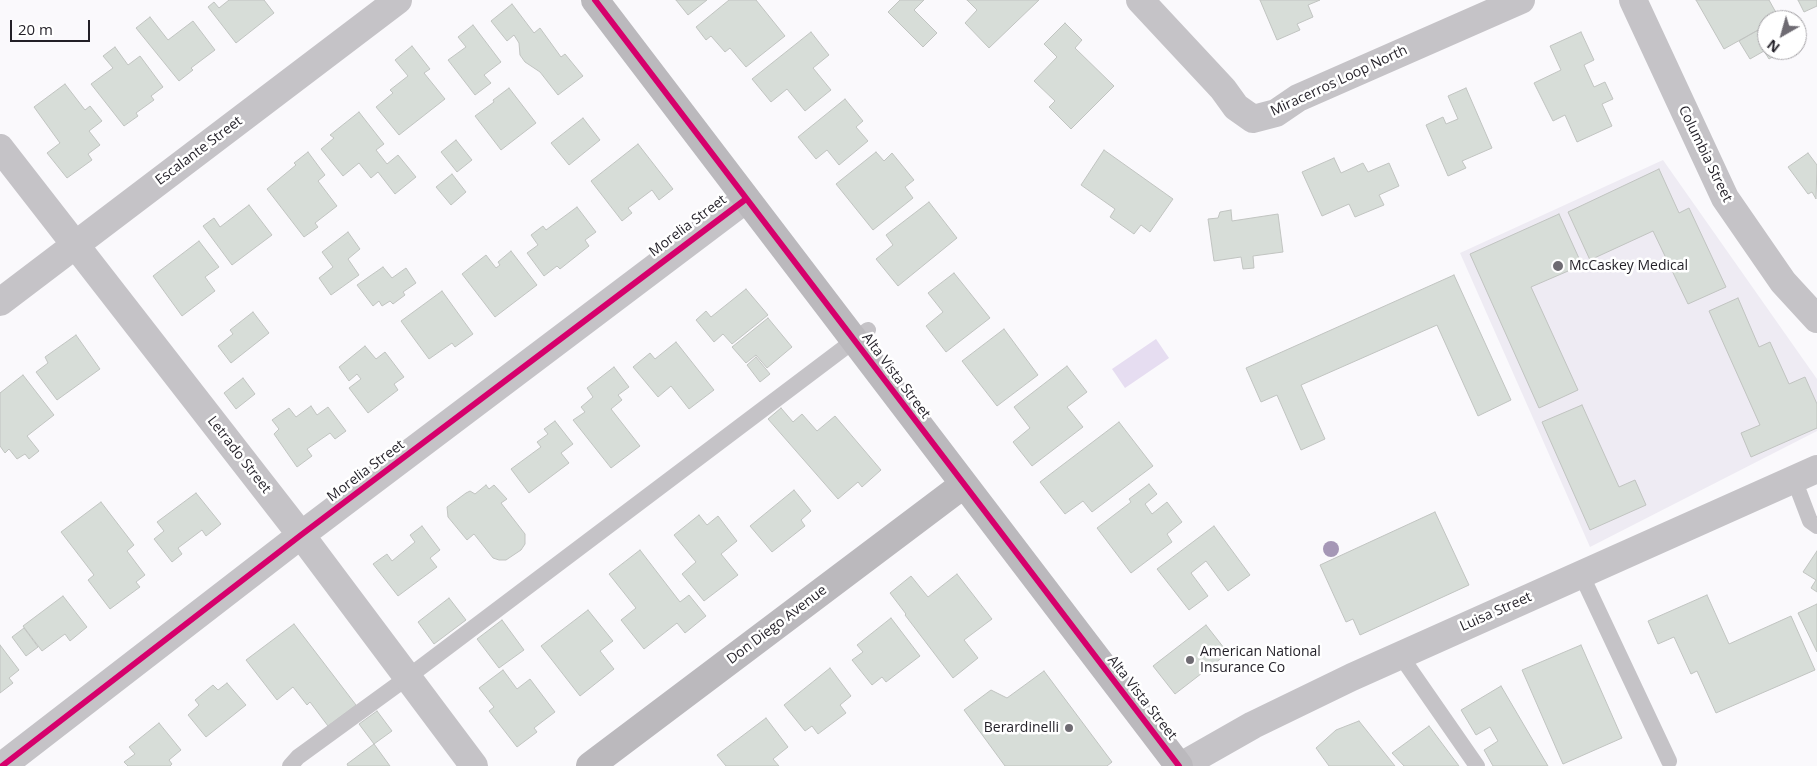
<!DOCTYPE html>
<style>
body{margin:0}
#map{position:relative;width:1817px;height:766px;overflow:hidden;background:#faf9fc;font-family:"Open Sans",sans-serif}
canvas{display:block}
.north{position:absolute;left:1757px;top:10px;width:50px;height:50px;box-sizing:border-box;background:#fff;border:1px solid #a7a5a9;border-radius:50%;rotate:218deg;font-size:14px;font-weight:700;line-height:20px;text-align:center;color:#221f27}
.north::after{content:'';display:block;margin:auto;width:18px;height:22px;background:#6e6b72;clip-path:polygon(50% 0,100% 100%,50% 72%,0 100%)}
.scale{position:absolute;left:10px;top:20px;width:80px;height:22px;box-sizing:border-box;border:2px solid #221f27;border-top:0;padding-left:6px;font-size:15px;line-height:18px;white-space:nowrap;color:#221f27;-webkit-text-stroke:4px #fff;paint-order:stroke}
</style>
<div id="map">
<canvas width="1817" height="766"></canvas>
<div class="north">N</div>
<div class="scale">20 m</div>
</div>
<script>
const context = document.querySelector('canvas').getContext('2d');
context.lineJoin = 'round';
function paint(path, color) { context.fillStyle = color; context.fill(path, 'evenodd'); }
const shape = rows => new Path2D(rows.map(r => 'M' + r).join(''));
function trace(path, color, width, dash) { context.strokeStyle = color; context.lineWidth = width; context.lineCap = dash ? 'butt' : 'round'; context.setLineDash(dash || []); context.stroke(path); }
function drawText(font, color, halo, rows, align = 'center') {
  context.font = font + ' "Open Sans",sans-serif'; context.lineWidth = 5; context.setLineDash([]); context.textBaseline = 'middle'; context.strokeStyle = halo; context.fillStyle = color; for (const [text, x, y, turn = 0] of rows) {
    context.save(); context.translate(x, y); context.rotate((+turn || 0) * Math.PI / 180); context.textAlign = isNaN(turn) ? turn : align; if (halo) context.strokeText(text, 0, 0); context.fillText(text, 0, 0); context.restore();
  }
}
const built = shape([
 [1663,160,1817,379,1817,431,1590,547,1460,253]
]);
const green = shape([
 [1156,339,1169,358,1125,388,1112,369]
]);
const building = shape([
 [229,0,264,0,274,13,236,43,208,7,214,2,219,8,229,0],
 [676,0,707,0,688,15,676,0],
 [729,0,756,0,785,36,746,67,730,48,725,52,711,36,706,40,696,27,729,0],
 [900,0,924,0,914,10,937,33,923,47,888,12,900,0],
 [967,0,1039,0,989,48,965,23,977,10,967,0],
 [1260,0,1320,0,1308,5,1313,17,1297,24,1300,30,1277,40,1260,0],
 [1696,0,1769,0,1779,18,1767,20,1767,25,1724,49,1696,0],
 [1798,0,1817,0,1817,6,1804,12,1798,0],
 [512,4,534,33,540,28,561,57,565,54,583,76,558,95,540,72,525,62,520,55,519,43,514,35,507,41,491,21,512,4],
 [150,17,168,40,193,21,215,50,191,68,193,70,179,81,136,28,150,17],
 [1065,23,1082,40,1075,48,1114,86,1071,129,1049,107,1055,101,1034,81,1057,57,1044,44,1065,23],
 [473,25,501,62,484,75,491,83,475,95,448,60,466,47,458,37,473,25],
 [1767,25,1767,50,1784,50,1769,59,1764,51,1750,59,1739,41,1767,25],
 [811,32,829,55,813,68,831,90,805,111,787,89,771,102,752,79,811,32],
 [1581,32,1594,60,1584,65,1594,87,1605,82,1613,99,1602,104,1612,126,1577,142,1565,115,1553,121,1534,83,1561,70,1550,46,1581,32],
 [412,46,430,69,424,73,445,99,399,135,376,107,393,93,390,90,408,76,395,60,412,46],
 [115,47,128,65,140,56,163,87,151,96,154,100,136,113,138,116,124,126,91,84,113,68,103,56,115,47],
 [65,84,85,110,90,106,102,121,89,131,100,145,88,154,92,160,67,178,47,153,60,143,34,107,65,84],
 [509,88,536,123,501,150,475,116,494,102,493,100,509,88],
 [1466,88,1492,148,1462,161,1466,168,1448,176,1426,125,1443,117,1446,124,1458,119,1448,96,1466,88],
 [845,99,863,121,856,127,868,141,839,165,827,150,816,159,798,137,845,99],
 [359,112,384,144,376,150,387,164,398,155,416,177,395,194,378,172,371,178,359,163,343,176,321,149,334,138,330,135,359,112],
 [583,118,600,140,569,165,551,143,583,118],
 [456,140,472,160,457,172,441,152,456,140],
 [638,144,673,189,659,200,652,190,628,208,632,213,622,221,591,181,638,144],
 [1104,150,1173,199,1150,232,1141,225,1134,234,1110,217,1115,209,1081,185,1104,150],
 [308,152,325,175,318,181,337,206,315,223,318,227,304,237,267,189,296,165,294,163,308,152],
 [876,152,884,161,892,153,914,180,905,187,913,198,873,230,836,184,876,152],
 [1808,153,1817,165,1816,199,1812,192,1808,194,1788,167,1808,153],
 [1334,158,1341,173,1363,163,1368,172,1389,163,1399,186,1379,195,1384,205,1355,217,1349,204,1322,216,1302,172,1334,158],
 [1659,169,1679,213,1689,208,1726,287,1688,304,1653,231,1590,260,1568,212,1659,169],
 [452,174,466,192,451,205,436,187,452,174],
 [929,202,957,238,898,286,876,259,893,245,886,235,929,202],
 [249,205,272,235,232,265,203,226,214,218,220,227,249,205],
 [577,207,596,232,585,240,589,246,560,269,557,266,544,276,527,253,538,245,531,235,543,226,546,230,577,207],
 [1231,210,1232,221,1278,214,1283,252,1253,256,1254,268,1243,269,1241,257,1214,261,1208,219,1218,218,1220,212,1231,210],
 [1559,214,1582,265,1531,287,1578,390,1539,408,1470,254,1559,214],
 [348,232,360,249,348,259,359,275,331,295,319,278,333,267,322,252,348,232],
 [199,241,219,267,205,277,215,291,182,316,153,276,199,241],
 [511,251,537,285,495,317,462,274,486,255,496,268,500,265,498,262,511,251],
 [383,267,392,278,406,268,416,283,403,292,405,295,393,304,390,301,382,306,379,301,373,306,357,285,383,267],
 [954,273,990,318,946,352,926,326,943,312,928,293,954,273],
 [1454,275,1511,400,1478,416,1437,325,1301,385,1325,439,1301,450,1277,395,1261,402,1246,368,1454,275],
 [746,289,768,315,732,344,723,334,714,342,696,320,706,311,711,317,746,289],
 [442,291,473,334,455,347,452,343,429,359,401,321,442,291],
 [1738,298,1759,347,1770,342,1789,384,1805,377,1817,404,1817,428,1751,457,1741,433,1760,425,1709,311,1738,298],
 [253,312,269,333,231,363,218,346,233,334,230,330,253,312],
 [768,318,792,347,767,368,756,355,746,363,732,347,768,318],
 [1004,329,1038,375,997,406,962,361,1004,329],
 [76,335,100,369,57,400,36,372,48,363,45,357,76,335],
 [676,342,714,390,689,409,671,386,658,397,633,367,650,353,655,359,676,342],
 [365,346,376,359,385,352,404,377,394,384,398,390,368,413,349,388,361,379,357,374,349,381,339,367,365,346],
 [756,357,770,374,760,382,747,365,756,357],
 [1067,366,1087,392,1067,407,1083,427,1032,466,1013,442,1030,428,1014,407,1067,366],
 [614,367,629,387,618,395,622,400,611,409,640,446,611,468,573,420,585,412,581,407,593,397,587,388,614,367],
 [23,375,54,415,27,436,39,451,29,459,25,454,17,459,9,449,5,453,0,446,0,393,23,375],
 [243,378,255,394,236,409,224,393,243,378],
 [1582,405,1619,487,1635,480,1646,505,1590,530,1542,422,1582,405],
 [311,406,317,415,328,407,346,431,335,439,330,433,307,449,312,456,297,467,274,434,279,429,272,420,289,408,296,417,311,406],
 [781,408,793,422,802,414,817,431,835,416,881,470,862,487,858,482,838,499,768,419,781,408],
 [555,421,573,444,561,453,569,463,529,493,511,469,541,447,537,442,548,434,544,429,555,421],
 [1119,422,1153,466,1092,512,1083,501,1065,514,1040,482,1119,422],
 [1149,484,1157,494,1145,504,1152,514,1167,502,1182,522,1167,534,1172,542,1131,573,1097,528,1131,502,1129,499,1149,484],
 [486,485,489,489,494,485,507,499,501,503,525,534,525,544,521,550,506,560,499,560,493,558,474,534,467,540,448,517,447,507,466,493,470,491,475,494,486,485],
 [794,490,811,511,801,520,805,526,772,552,750,526,794,490],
 [196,493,221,524,206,536,202,530,178,548,182,554,172,562,154,539,164,531,157,522,196,493],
 [101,502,134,545,127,551,145,575,136,582,140,587,110,609,88,580,94,575,61,532,101,502],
 [1435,512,1469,585,1360,635,1353,619,1346,622,1320,565,1435,512],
 [699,515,707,525,718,516,737,541,721,554,738,575,704,601,682,574,696,562,674,535,699,515],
 [422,526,440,550,430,558,437,567,398,596,373,564,387,554,392,561,415,542,410,535,422,526],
 [1214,526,1250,575,1228,591,1206,561,1191,573,1208,596,1189,610,1157,569,1214,526],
 [640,550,680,602,689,595,706,616,685,633,677,623,644,649,621,620,636,608,609,574,640,550],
 [1817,551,1817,592,1811,588,1816,580,1803,572,1817,551],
 [957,574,992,619,964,640,978,658,953,678,905,615,906,614,890,593,911,576,928,597,957,574],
 [1707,595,1729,644,1791,616,1815,670,1716,713,1697,671,1691,674,1674,637,1658,644,1648,621,1707,595],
 [63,596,87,627,70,641,65,634,42,651,23,626,63,596],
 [449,598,466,620,434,644,418,622,449,598],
 [1817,604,1817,652,1798,613,1817,604],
 [588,610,613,641,600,651,614,669,580,696,541,646,588,610],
 [891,618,920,656,886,682,882,677,872,685,852,660,863,652,857,645,891,618],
 [502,620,524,650,499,668,477,639,502,620],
 [294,624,356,705,328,726,310,702,307,705,293,687,277,700,246,660,294,624],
 [1206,625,1228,653,1175,694,1153,666,1206,625],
 [24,628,38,647,26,656,12,637,24,628],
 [0,645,19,670,9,678,13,683,0,693,0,645],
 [1581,645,1622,738,1563,764,1522,670,1581,645],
 [830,668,851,696,840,705,846,713,818,734,812,726,805,731,784,705,830,668],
 [503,670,517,689,530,679,555,712,534,728,537,732,517,747,489,711,494,707,479,688,503,670],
 [1044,671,1112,762,1107,766,1005,766,964,710,991,690,1007,698,1044,671],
 [227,683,246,705,206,737,188,715,199,705,195,700,213,685,218,690,227,683],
 [1501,686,1548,766,1493,766,1484,750,1498,741,1490,727,1476,735,1461,710,1501,686],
 [377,711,392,731,374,744,359,724,377,711],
 [766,718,788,747,773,759,779,766,726,766,717,755,766,718],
 [1359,721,1395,766,1329,766,1316,748,1336,730,1359,721],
 [159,723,181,750,169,760,172,764,170,766,128,766,124,762,135,754,129,747,159,723],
 [1429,726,1459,766,1404,766,1392,753,1429,726],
 [374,744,390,766,348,766,347,764,374,744]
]);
const lane = shape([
 [1794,479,1810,521,1817,526],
 [1581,574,1669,761],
 [1400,655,1477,766],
 [290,766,298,757,408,677,868,330]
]);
const street = shape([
 [1140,0,1223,89,1236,107,1253,119,1276,113,1298,98,1521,0],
 [1633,0,1725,198,1783,282,1817,319],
 [0,148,301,535,474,766],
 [0,302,398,0],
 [2,766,301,535,746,199],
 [1181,766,1253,725,1352,677,1817,469]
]);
const secondary = shape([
 [595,0,1179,766],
 [590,766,963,485]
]);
const cycleway = shape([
 [595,0,1179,766],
 [2,766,301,535,746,199]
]);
const trees = [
 [1331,549]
];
const markers = [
 [1558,266,6,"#6e6b72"],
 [1190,660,5,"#6e6b72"],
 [1069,728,5,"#6e6b72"]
];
const streetNames = [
 ["Miracerros Loop North",1339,81,-25],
 ["Escalante Street",199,151,-37],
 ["Columbia Street",1705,154,64],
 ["Morelia Street",688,226,-37],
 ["Alta Vista Street",896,376,53],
 ["Letrado Street",239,455,52],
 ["Morelia Street",366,471,-37],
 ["Luisa Street",1496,612,-24],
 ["Don Diego Avenue",777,625,-37],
 ["Alta Vista Street",1142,698,52]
];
const poiNames = [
 ["McCaskey Medical",1569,266],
 ["American National",1200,652],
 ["Insurance Co",1200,668],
 ["Berardinelli",1059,728,"right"]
];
paint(built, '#eeebf3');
paint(green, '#e6ddf1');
paint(building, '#d7ddd8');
trace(building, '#c1c4c1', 1);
trace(lane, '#c5c3c7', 16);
trace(street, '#c5c3c7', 28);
trace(secondary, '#bbb9bd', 28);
trace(cycleway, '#d6006c', 6);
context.fillStyle = '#a597b6';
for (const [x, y] of trees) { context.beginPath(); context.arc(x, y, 8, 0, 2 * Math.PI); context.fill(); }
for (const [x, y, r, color] of markers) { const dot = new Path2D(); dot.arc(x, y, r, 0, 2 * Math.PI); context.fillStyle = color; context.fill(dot); trace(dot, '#fff', 2); }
drawText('14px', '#221f27', '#fff', streetNames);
drawText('14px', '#221f27', '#fff', poiNames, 'left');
</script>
